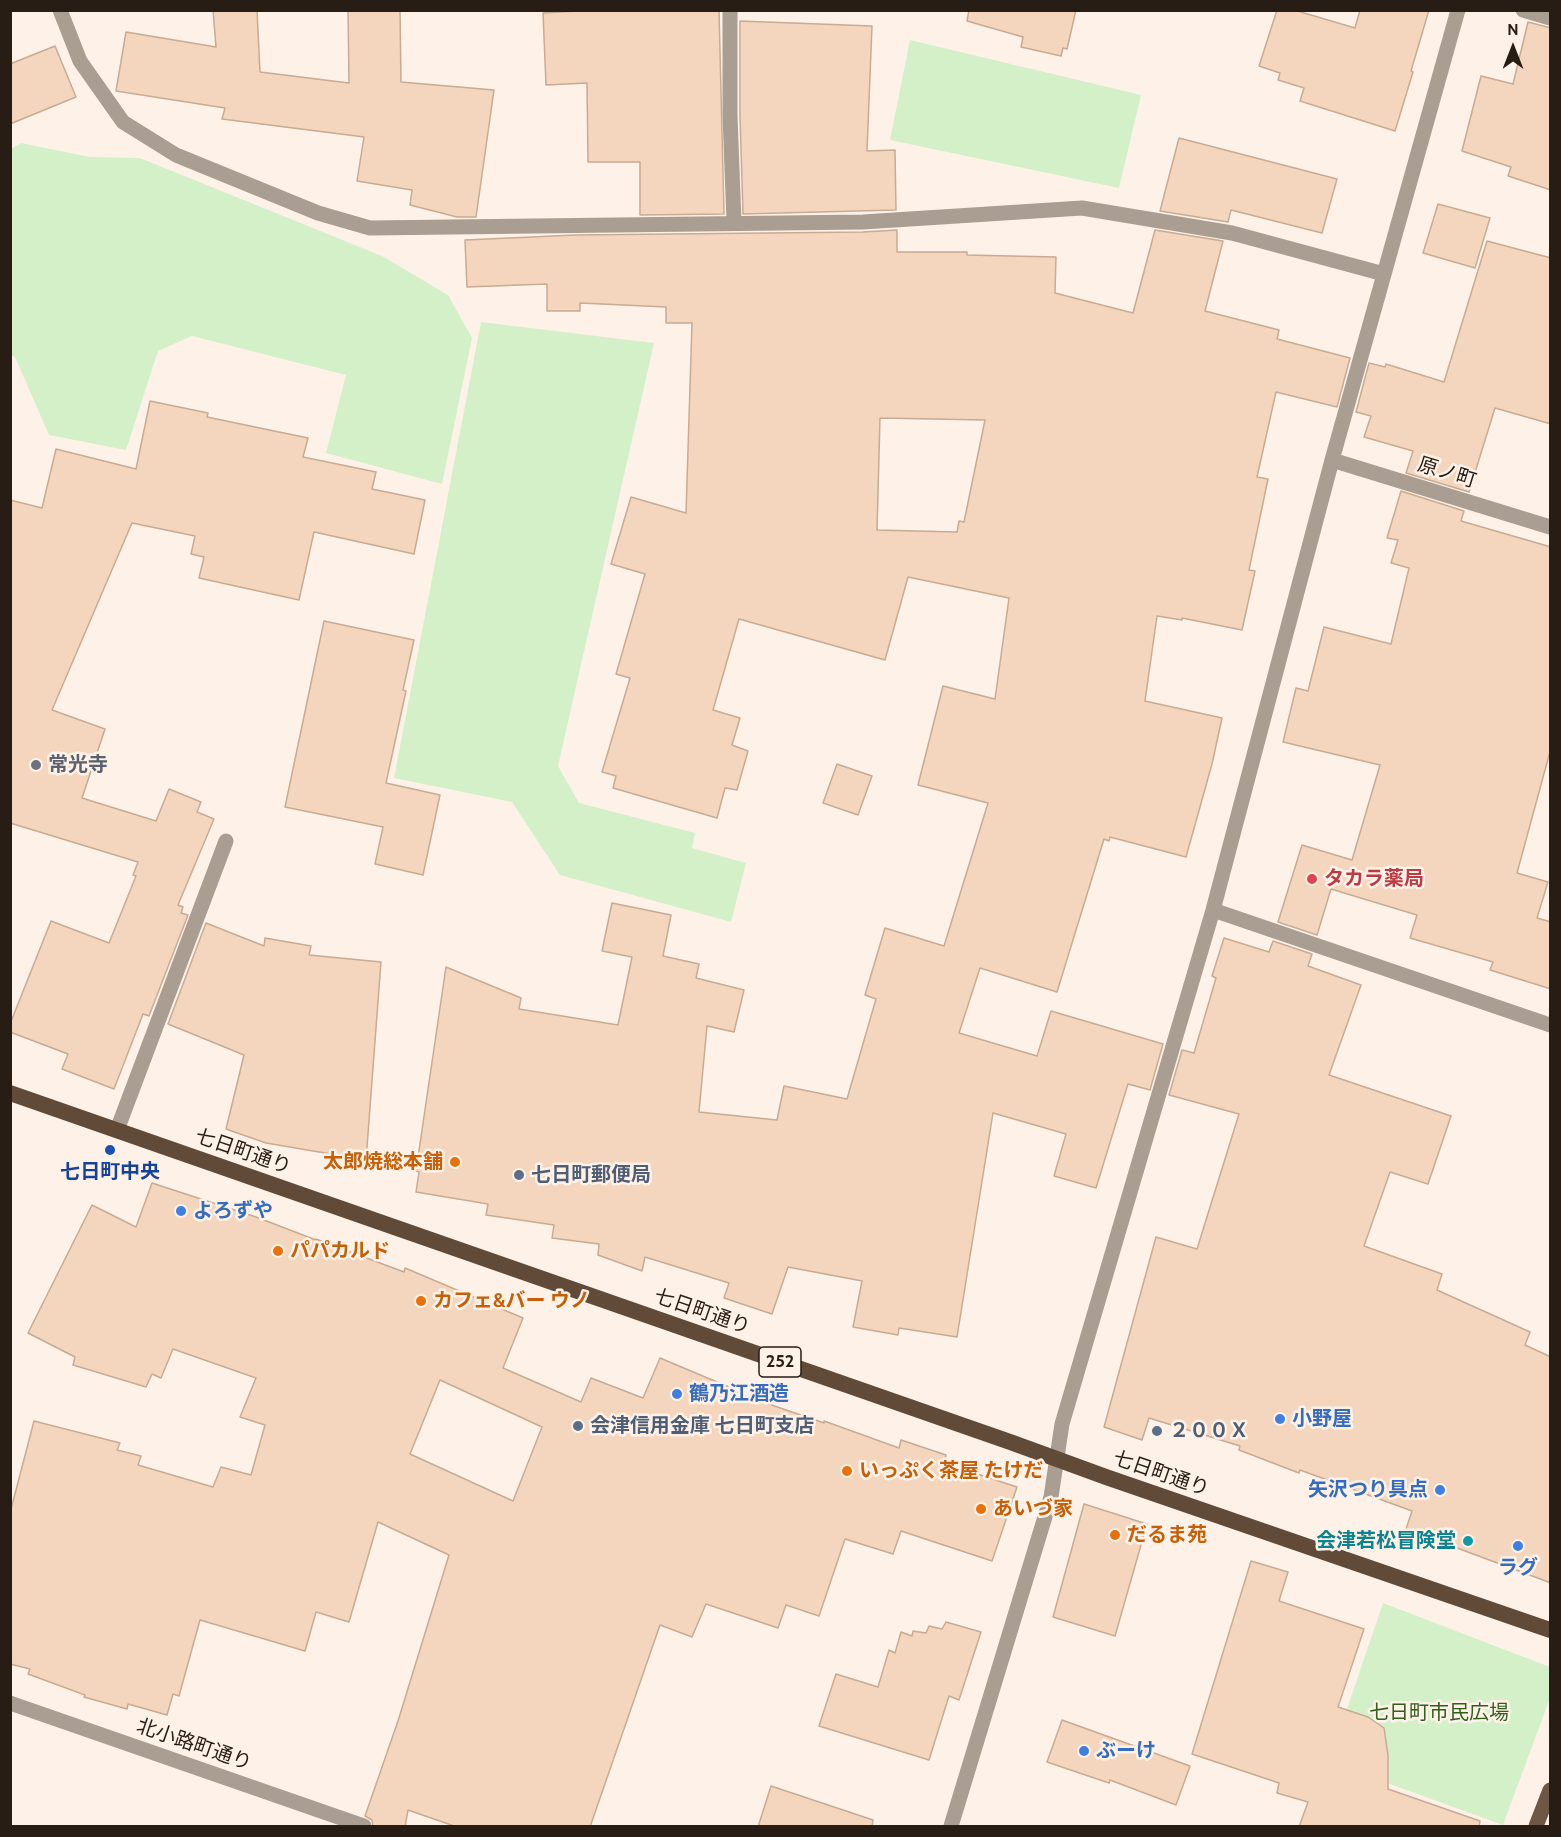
<!DOCTYPE html>
<meta charset="utf-8">
<style>
body{margin:0}
#map{position:relative;width:1561px;height:1837px;overflow:hidden;background:#fef2e8;font-family:Cabin,sans-serif}
canvas{display:block}
.frame{position:absolute;inset:0;border:12px solid #271d14;pointer-events:none}
.north{position:absolute;left:1483px;top:18px;width:60px;height:60px;-webkit-text-stroke:4px #fef2e8;paint-order:stroke;rotate:0deg;font-size:16px;font-weight:700;line-height:24px;text-align:center;color:#271d14}
.north::after{content:'';display:block;margin:auto;width:21px;height:27px;background:#271d14;clip-path:polygon(50% 0,100% 100%,50% 72%,0 100%)}
</style>
<div id="map">
<canvas width="1561" height="1837"></canvas>
<div class="frame"></div>
<div class="north">N</div>
</div>
<script>
const context = document.querySelector('canvas').getContext('2d');
context.lineJoin = 'round';
function paint(path, color) { context.fillStyle = color; context.fill(path, 'evenodd'); }
const shape = rows => new Path2D(rows.map(r => 'M' + r).join(''));
function trace(path, color, width, dash) { context.strokeStyle = color; context.lineWidth = width; context.lineCap = dash ? 'butt' : 'round'; context.setLineDash(dash || []); context.stroke(path); }
function drawText(font, color, halo, rows, align = 'center') {
  context.font = font + ' Cabin,"Noto Sans JP",sans-serif'; context.lineWidth = 5; context.setLineDash([]); context.textBaseline = 'middle'; context.strokeStyle = halo; context.fillStyle = color; for (const [text, x, y, turn = 0] of rows) {
    context.save(); context.translate(x, y); context.rotate((+turn || 0) * Math.PI / 180); context.textAlign = isNaN(turn) ? turn : align; if (halo) context.strokeText(text, 0, 0); context.fillText(text, 0, 0); context.restore();
  }
}
const green = shape([
 [910,40,1141,95,1119,188,890,140],
 [21,143,90,157,140,158,382,256,448,295,472,338,442,484,326,453,346,375,192,336,158,351,126,450,49,435,15,357,11,355,11,149],
 [481,322,654,343,558,766,579,803,695,833,692,848,746,863,731,922,560,875,512,802,394,778],
 [1383,1603,1550,1667,1550,1698,1503,1825,1329,1762]
]);
const building = shape([
 [213,10,257,10,260,72,349,83,348,10,400,10,401,82,494,90,476,217,457,217,410,205,412,190,357,181,364,137,222,119,225,108,116,91,126,32,216,47,213,10],
 [596,10,719,10,724,214,640,215,640,162,588,162,587,83,546,85,543,13,596,10],
 [969,10,1076,10,1067,49,1063,48,1061,56,1021,47,1023,37,967,21,969,10],
 [1277,10,1294,10,1355,28,1360,10,1429,10,1411,71,1413,72,1395,131,1300,101,1304,88,1278,80,1280,73,1259,66,1277,10],
 [740,21,872,26,867,151,895,150,896,210,743,214,740,116,740,21],
 [1528,22,1551,28,1551,190,1508,176,1511,167,1462,151,1481,76,1513,84,1528,22],
 [55,46,76,97,10,124,10,64,55,46],
 [1179,138,1337,179,1322,233,1231,210,1228,222,1160,211,1179,138],
 [1438,204,1490,218,1475,268,1423,253,1438,204],
 [897,230,897,252,967,252,967,255,1056,257,1055,293,1133,313,1155,230,1223,241,1205,311,1279,330,1277,339,1350,358,1337,407,1276,392,1257,477,1268,479,1249,570,1255,571,1242,630,1182,618,1182,620,1157,616,1145,701,1222,718,1212,764,1186,857,1110,837,1109,841,1104,839,1057,992,980,968,959,1033,1037,1056,1051,1011,1163,1044,1150,1090,1128,1084,1096,1188,1054,1176,1066,1134,993,1113,957,1337,899,1328,898,1335,853,1327,862,1281,788,1267,772,1314,724,1298,729,1283,645,1257,642,1271,598,1255,599,1244,552,1238,554,1225,486,1215,488,1204,416,1192,419,1172,416,1171,446,967,521,998,519,1009,618,1025,632,957,602,951,612,903,671,915,663,956,699,964,696,978,744,990,734,1032,707,1026,699,1112,777,1120,784,1086,847,1099,876,999,865,995,885,928,944,946,988,803,918,785,943,686,995,699,1009,598,908,577,885,660,739,619,713,710,740,718,732,745,748,751,737,790,725,788,717,818,613,788,616,776,602,772,630,678,616,674,645,574,611,564,631,497,686,513,692,323,666,323,666,307,580,303,580,311,547,311,547,284,467,287,465,240,575,235,863,232,897,230],
 [880,418,985,420,964,522,959,521,957,532,877,530,880,418],
 [1487,241,1551,258,1551,424,1495,408,1469,492,1406,473,1413,451,1364,437,1371,416,1356,412,1369,363,1385,367,1386,364,1444,382,1487,241],
 [150,401,208,413,207,417,308,438,303,457,376,472,372,489,425,500,414,554,314,532,299,600,199,578,204,557,191,554,195,536,132,523,52,710,105,729,82,798,156,821,169,789,201,802,197,812,214,819,178,905,183,907,181,913,188,915,149,1016,143,1014,114,1089,62,1069,68,1054,10,1032,10,1024,51,921,109,943,136,876,133,875,138,862,10,823,10,500,42,508,56,449,136,469,150,401],
 [1401,491,1464,511,1461,521,1551,547,1551,748,1517,873,1548,882,1537,918,1551,922,1551,989,1490,970,1493,962,1410,938,1417,915,1331,889,1317,935,1278,922,1302,845,1352,860,1380,765,1283,742,1296,688,1308,691,1324,627,1391,644,1409,568,1391,563,1398,540,1387,538,1401,491],
 [324,621,414,640,403,690,406,691,386,783,440,795,423,875,375,864,383,827,285,807,324,621],
 [837,764,872,776,858,815,823,803,837,764],
 [206,923,264,946,265,938,311,946,309,955,381,962,366,1160,266,1143,226,1129,244,1055,168,1024,206,923],
 [1224,938,1269,952,1273,941,1312,954,1308,966,1361,985,1329,1075,1451,1116,1428,1184,1390,1172,1364,1246,1442,1274,1437,1290,1530,1332,1525,1345,1551,1357,1551,1583,1406,1529,1412,1511,1300,1470,1299,1473,1239,1450,1240,1446,1149,1418,1142,1440,1104,1427,1156,1237,1197,1249,1239,1114,1169,1095,1182,1050,1194,1053,1216,978,1212,976,1224,938],
 [152,1183,256,1217,316,1240,316,1239,404,1272,405,1268,523,1318,503,1368,581,1402,591,1378,643,1398,660,1358,729,1387,728,1390,824,1423,824,1421,899,1448,901,1440,946,1455,944,1463,1017,1487,992,1561,901,1531,893,1554,845,1539,819,1616,786,1605,778,1628,706,1604,692,1637,660,1625,590,1827,457,1827,408,1810,405,1827,373,1827,372,1820,365,1816,398,1721,449,1555,378,1522,349,1622,316,1612,305,1651,200,1620,179,1696,173,1694,167,1715,128,1704,127,1709,84,1697,85,1695,28,1674,30,1669,10,1664,10,1513,34,1421,120,1443,117,1450,141,1456,138,1465,213,1487,221,1467,251,1475,265,1425,240,1417,256,1378,173,1349,161,1378,152,1374,146,1387,73,1365,75,1357,28,1333,92,1205,136,1227,152,1183],
 [440,1380,542,1427,513,1501,410,1454,440,1380],
 [1084,1504,1147,1524,1115,1636,1053,1617,1084,1504],
 [1251,1561,1288,1572,1279,1601,1364,1629,1338,1707,1368,1717,1384,1728,1388,1755,1388,1789,1480,1821,1479,1827,1299,1827,1308,1802,1277,1793,1279,1783,1192,1754,1251,1561],
 [946,1622,981,1632,959,1700,949,1696,929,1760,819,1726,836,1674,878,1687,889,1650,895,1653,901,1632,912,1636,913,1631,926,1633,929,1626,942,1629,946,1622],
 [1062,1720,1190,1766,1176,1805,1110,1780,1109,1783,1047,1762,1062,1720],
 [771,1786,873,1820,872,1827,758,1827,771,1786]
]);
const minor = shape([
 [60,10,80,61,123,122,176,155,318,213,370,228,863,222,1082,208,1232,233,1384,274],
 [730,10,730,116,734,222],
 [1523,10,1550,18],
 [1332,460,1550,527],
 [1213,910,1550,1025],
 [117,1130,226,841],
 [10,1703,364,1826],
 [951,1826,1051,1497,1062,1424,1213,910,1332,460,1458,10]
]);
const primary = shape([
 [1536,1826,1550,1790]
]);
const trunk = shape([
 [10,1093,1013,1443,1106,1477,1550,1630]
]);
const markers = [
 [36,765,6,"#6b7280"],
 [1312,879,6,"#e0444e"],
 [110,1150,6,"#1a4fb4"],
 [455,1162,6,"#e8710a"],
 [519,1175,6,"#5c6f8a"],
 [181,1211,6,"#3f7fe0"],
 [278,1251,6,"#e8710a"],
 [421,1301,6,"#e8710a"],
 [677,1394,6,"#3f7fe0"],
 [1280,1419,6,"#3f7fe0"],
 [578,1426,6,"#5c6f8a"],
 [1157,1431,6,"#5c6f8a"],
 [847,1471,6,"#e8710a"],
 [1440,1490,6,"#3f7fe0"],
 [981,1509,6,"#e8710a"],
 [1115,1535,6,"#e8710a"],
 [1468,1541,6,"#0f9aa8"],
 [1518,1546,6,"#3f7fe0"],
 [1084,1751,6,"#3f7fe0"]
];
const shields = [
 [780,1362,42]
];
const shieldNames = [
 ["252",780,1362]
];
const streetNames = [
 ["原ノ町",1447,473,17],
 ["七日町通り",243,1152,19],
 ["七日町通り",702,1312,19],
 ["七日町通り",1161,1474,19],
 ["北小路町通り",194,1745,19]
];
const worshipNames = [
 ["常光寺",48,765]
];
const healthNames = [
 ["タカラ薬局",1324,879]
];
const foodNames = [
 ["太郎焼総本舗",443,1162,"right"],
 ["パパカルド",290,1251],
 ["カフェ&バー ウノ",433,1301],
 ["いっぷく茶屋 たけだ",859,1471],
 ["あいづ家",993,1509],
 ["だるま苑",1127,1535]
];
const transitNames = [
 ["七日町中央",110,1172]
];
const serviceNames = [
 ["七日町郵便局",531,1175],
 ["会津信用金庫 七日町支店",590,1426],
 ["２００Ｘ",1169,1431]
];
const shopNames = [
 ["よろずや",193,1211],
 ["鶴乃江酒造",689,1394],
 ["小野屋",1292,1419],
 ["矢沢つり具点",1428,1490,"right"],
 ["ラグ",1518,1568,"center"],
 ["ぶーけ",1096,1751]
];
const cultureNames = [
 ["会津若松冒険堂",1456,1541]
];
const parkNames = [
 ["七日町市民広場",1439,1713]
];
paint(green, '#d3f0c9');
paint(building, '#f3d6bd');
trace(building, '#c7ab93', 1.5);
trace(minor, '#aa9e93', 15);
trace(primary, '#6d5745', 15);
trace(trunk, '#624a38', 16);
for (const [x, y, r, color] of markers) { const dot = new Path2D(); dot.arc(x, y, r, 0, 2 * Math.PI); context.fillStyle = color; context.fill(dot); trace(dot, '#fef2e8', 2); }
for (const [x, y, w] of shields) { const box = new Path2D(); box.roundRect(x - w / 2, y - 15, w, 30, 4.5); context.fillStyle = '#fef2e8'; context.fill(box); trace(box, '#271d14', 1.5); }
drawText('bold 18px', '#271d14', null, shieldNames);
drawText('20px', '#271d14', '#fef2e8', streetNames);
drawText('bold 20px', '#5b616d', '#fef2e8', worshipNames, 'left');
drawText('bold 20px', '#be3a42', '#fef2e8', healthNames, 'left');
drawText('bold 20px', '#c56008', '#fef2e8', foodNames, 'left');
drawText('bold 20px', '#164399', '#fef2e8', transitNames);
drawText('bold 20px', '#4e5e75', '#fef2e8', serviceNames, 'left');
drawText('bold 20px', '#366cbe', '#fef2e8', shopNames, 'left');
drawText('bold 20px', '#0d838f', '#fef2e8', cultureNames, 'right');
drawText('20px', '#2f601a', '#fef2e8', parkNames);
</script>
